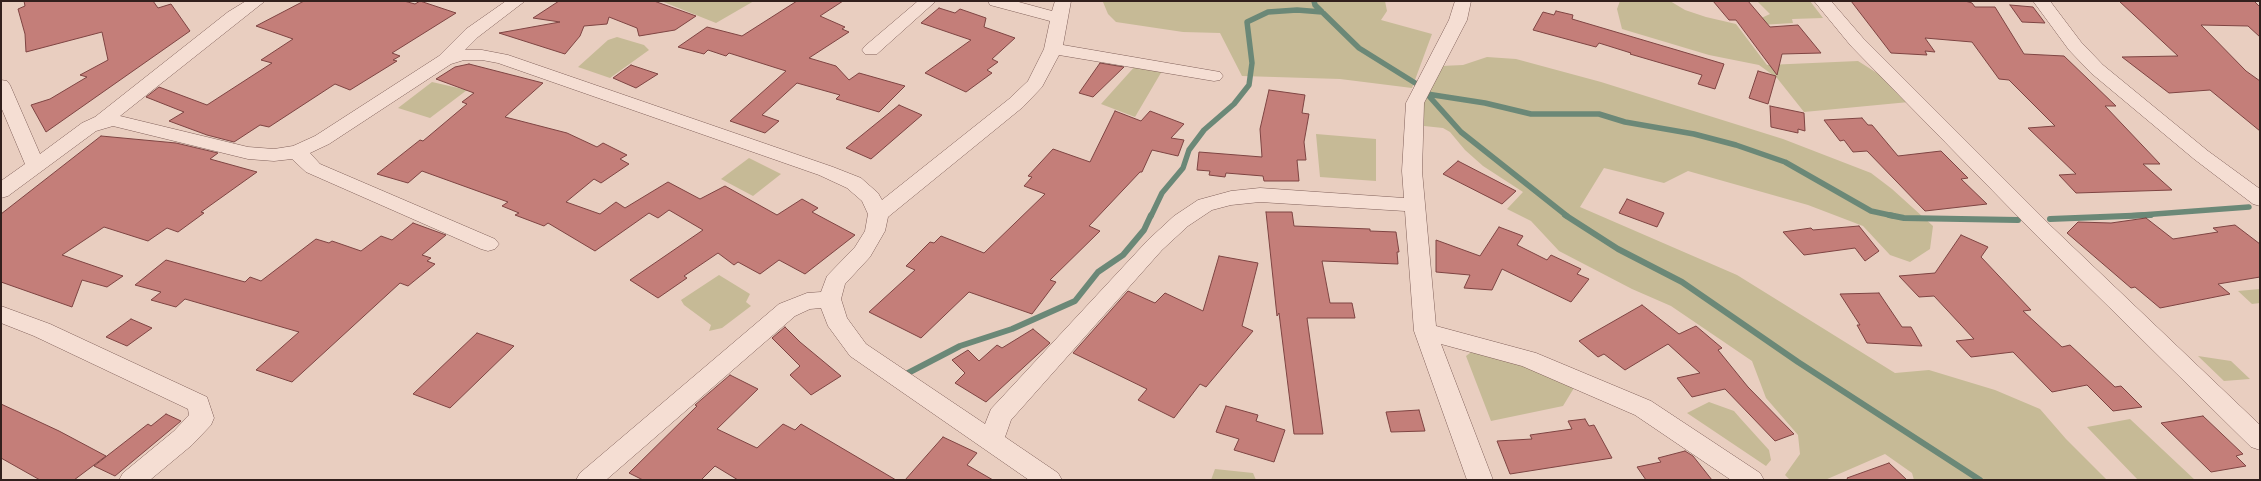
<!DOCTYPE html>
<style>
body{margin:0}
#map{position:relative;width:2261px;height:481px;overflow:hidden;background:#e9cec0;font-family:"Times New Roman",serif}
canvas{display:block}
.frame{position:absolute;inset:0;border:2px solid #32201d;pointer-events:none}
</style>
<div id="map">
<canvas width="2261" height="481"></canvas>
<div class="frame"></div>
</div>
<script>
const context = document.querySelector('canvas').getContext('2d');
context.lineJoin = 'round';
function paint(path, color) { context.fillStyle = color; context.fill(path, 'evenodd'); }
const shape = rows => new Path2D(rows.map(r => 'M' + r).join(''));
function trace(path, color, width, dash) { context.strokeStyle = color; context.lineWidth = width; context.lineCap = dash ? 'butt' : 'round'; context.setLineDash(dash || []); context.stroke(path); }
const green = shape([
 [661,1,754,1,716,23],
 [1105,1,1385,1,1387,11,1381,20,1432,34,1412,88,1340,79,1242,76,1220,33,1183,32,1116,22,1108,14,1103,2],
 [1620,1,1670,1,1685,10,1706,17,1736,24,1767,65,1858,61,1888,80,1909,102,1804,112,1777,78,1759,65,1709,55,1622,29,1617,9],
 [1757,1,1810,1,1823,18,1792,19,1793,23,1761,25,1757,20,1770,14],
 [617,37,644,45,649,50,610,78,578,67,608,40],
 [1487,57,1516,59,1601,82,1783,139,1871,173,1892,189,1933,226,1930,249,1910,262,1890,255,1863,226,1808,205,1688,171,1664,183,1604,168,1580,207,1737,275,1895,373,1929,370,1995,390,2040,409,2066,439,2107,480,1914,480,1912,473,1885,454,1825,480,1790,480,1785,475,1800,454,1798,435,1766,398,1752,361,1671,306,1632,289,1559,251,1531,221,1507,209,1523,192,1483,166,1465,150,1450,132,1443,128,1424,126,1419,108,1441,66,1463,65],
 [1137,64,1162,71,1135,117,1101,104],
 [432,82,467,90,430,118,398,108],
 [1316,134,1376,139,1376,181,1320,177],
 [749,158,781,174,753,196,721,179],
 [719,275,750,294,746,302,751,306,722,328,709,331,711,325,684,305,681,300],
 [2260,289,2260,303,2252,304,2238,291],
 [1474,350,1577,383,1563,406,1491,421,1466,356],
 [2198,356,2231,361,2250,379,2224,381],
 [1709,402,1734,411,1740,418,1769,450,1771,460,1766,466,1687,413],
 [2130,419,2195,480,2138,480,2087,427],
 [1215,469,1253,473,1256,480,1211,480]
]);
const streamFar1 = shape([
 [1314,1,1315,5,1359,48,1420,86,1461,132,1567,216],
 [1427,94,1485,103,1531,114,1599,114,1625,122,1694,134,1736,145,1785,162,1871,211,1894,216],
 [1151,216,1162,193,1183,168,1189,150,1204,130,1234,104,1249,85,1252,63,1247,22,1268,12,1297,10,1322,12],
 [2128,216,2249,207]
]);
const stream = shape([
 [1565,215,1618,249,1682,282,1798,362,1980,480],
 [1889,215,1904,218,2018,220],
 [2050,219,2151,215],
 [908,373,960,346,1012,329,1075,301,1098,272,1123,255,1144,230,1151,215]
]);
const building = shape([
 [24,1,153,1,158,8,171,4,190,31,46,132,31,105,50,99,87,77,80,75,108,60,102,32,26,52,25,34,18,9,25,6,24,1],
 [304,1,404,1,415,4,420,1,456,13,392,53,400,56,393,60,397,61,350,90,335,84,269,127,260,125,234,142,207,135,169,121,184,112,146,97,159,87,207,105,272,63,261,60,293,39,256,26,304,1],
 [559,1,654,1,696,16,675,30,639,36,637,28,609,17,607,24,584,26,580,36,565,54,499,33,560,22,533,18,559,1],
 [797,1,843,1,820,16,845,27,842,29,849,32,809,58,836,66,849,80,859,73,905,86,879,112,836,99,840,95,797,83,762,115,779,121,765,133,730,121,786,71,729,53,726,56,708,50,704,54,678,47,707,27,742,36,797,1],
 [1713,1,1748,1,1770,27,1798,25,1821,53,1782,54,1777,75,1736,20,1729,20,1713,1],
 [1851,1,1965,1,1972,3,1975,7,1995,7,2024,54,2064,56,2116,106,2105,106,2160,164,2143,164,2172,190,2076,193,2059,175,2076,174,2028,128,2055,126,2009,80,1999,79,1972,42,1925,38,1935,52,1925,51,1927,55,1891,53,1851,1],
 [2119,1,2254,1,2260,7,2260,37,2248,26,2201,25,2246,71,2260,81,2260,131,2210,90,2169,93,2122,57,2178,56,2119,1],
 [2010,5,2033,7,2045,23,2022,22,2010,5],
 [939,8,955,13,960,9,986,18,984,27,1015,38,992,59,998,62,987,70,992,73,966,92,925,73,971,40,921,23,939,8],
 [1556,11,1573,15,1572,19,1724,64,1715,89,1698,84,1702,75,1630,54,1631,53,1599,43,1596,47,1533,30,1543,12,1554,15,1556,11],
 [1100,63,1124,67,1093,97,1079,93,1100,63],
 [469,64,543,83,505,117,567,133,597,147,603,143,627,155,620,159,629,164,601,183,594,179,566,202,600,214,616,202,625,208,668,182,700,199,725,186,777,215,802,199,818,208,812,212,855,235,805,274,779,260,760,274,738,262,734,265,718,253,684,276,687,278,658,298,630,280,703,230,669,210,658,218,649,213,595,251,548,223,544,226,515,215,519,213,502,206,508,202,422,171,408,183,377,174,420,140,423,141,467,104,462,102,474,93,436,79,455,67,469,64],
 [631,65,658,74,636,88,613,78,631,65],
 [1758,71,1776,76,1768,104,1749,98,1758,71],
 [1269,90,1305,95,1302,113,1309,114,1304,142,1306,160,1297,160,1299,181,1264,181,1263,176,1226,173,1225,177,1209,175,1210,171,1197,170,1199,152,1262,157,1260,129,1269,90],
 [899,105,922,115,871,159,846,148,899,105],
 [1770,106,1804,113,1805,131,1798,129,1798,133,1771,127,1770,106],
 [1115,111,1141,121,1150,111,1184,124,1171,138,1184,140,1178,156,1152,150,1142,172,1140,172,1089,226,1100,231,1050,280,1056,282,1032,314,969,292,921,338,869,312,915,270,906,266,930,242,934,243,941,236,984,253,1045,194,1024,186,1032,177,1028,176,1053,149,1090,162,1115,111],
 [1862,118,1868,125,1872,125,1898,156,1941,151,1968,178,1961,179,1987,204,1925,211,1867,151,1853,152,1844,140,1840,141,1824,120,1862,118],
 [101,136,176,143,218,153,210,159,257,172,201,212,204,213,178,232,167,228,148,241,104,227,62,255,123,276,107,287,82,280,72,307,1,282,1,214,101,136],
 [1458,161,1516,191,1502,204,1443,174,1458,161],
 [1627,199,1664,213,1657,227,1619,213,1627,199],
 [1266,212,1292,212,1294,226,1370,229,1370,231,1396,232,1399,252,1397,252,1398,264,1322,261,1330,303,1352,303,1355,318,1307,318,1323,434,1294,434,1279,313,1277,316,1266,212],
 [2146,218,2173,239,2218,232,2213,228,2235,225,2260,244,2260,277,2218,284,2230,294,2160,308,2135,287,2131,288,2067,233,2078,222,2111,223,2146,218],
 [413,223,446,235,422,255,431,258,427,261,435,264,408,286,400,283,292,382,256,370,299,332,185,299,176,307,151,300,161,292,135,285,166,260,245,282,250,277,261,281,316,239,329,243,332,241,361,251,381,236,392,240,413,223],
 [1859,226,1879,251,1865,261,1855,248,1804,255,1783,232,1811,228,1813,230,1859,226],
 [1499,227,1523,236,1517,245,1547,260,1551,255,1581,269,1577,274,1589,279,1571,302,1502,269,1492,290,1464,288,1470,275,1436,272,1436,240,1480,256,1499,227],
 [1961,235,1988,247,1981,257,2031,310,2023,311,2062,347,2070,345,2115,387,2121,386,2142,407,2113,411,2087,385,2052,392,2013,352,1971,357,1956,341,1974,339,1934,296,1919,297,1899,276,1935,273,1961,235],
 [1219,256,1258,263,1242,326,1253,331,1206,387,1200,384,1174,418,1138,400,1147,389,1073,353,1128,291,1155,303,1165,293,1203,311,1219,256],
 [1879,293,1902,327,1911,327,1922,346,1867,343,1857,325,1860,325,1840,294,1879,293],
 [1642,305,1679,334,1696,326,1722,348,1718,350,1748,387,1794,434,1775,441,1725,389,1692,397,1677,378,1700,373,1668,344,1625,370,1604,354,1598,357,1579,341,1642,305],
 [131,319,152,328,127,346,106,337,131,319],
 [785,327,800,342,841,376,811,395,790,375,800,366,772,338,785,327],
 [1033,329,1050,343,986,402,955,383,965,373,952,360,968,350,979,361,997,345,1002,348,1033,329],
 [477,333,514,346,450,408,413,394,477,333],
 [730,375,758,389,717,429,757,448,783,424,795,430,801,424,896,480,738,480,715,466,701,480,643,480,629,473,697,406,695,405,730,375],
 [1,404,59,431,106,456,74,480,40,480,1,458,1,404],
 [1226,406,1258,415,1256,421,1285,430,1274,462,1234,450,1239,439,1216,432,1226,406],
 [1419,410,1425,431,1391,432,1386,412,1419,410],
 [166,414,181,421,115,476,94,466,148,424,151,426,166,414],
 [2203,416,2243,454,2236,456,2246,466,2211,472,2161,423,2203,416],
 [1585,419,1589,426,1594,425,1612,458,1510,474,1497,441,1532,439,1530,435,1572,429,1568,421,1585,419],
 [943,437,977,453,967,465,993,480,905,480,943,437],
 [1685,451,1693,456,1712,480,1646,480,1637,467,1661,462,1658,458,1685,451],
 [1889,463,1907,480,1848,480,1847,478,1889,463]
]);
const minor = shape([
 [246,1,265,1,120,116,248,147,274,149,293,146,315,136,439,56,466,29,506,1,525,1,478,37,465,50,482,50,508,55,833,167,861,178,878,193,882,200,1009,99,1028,81,1044,49,1050,21,990,5,988,1,1015,1,1052,11,1055,1,1071,1,1063,45,1220,72,1223,76,1220,80,1214,81,1059,55,1042,87,1023,107,888,217,885,231,870,257,845,284,841,299,847,318,866,344,985,424,991,409,1148,240,1174,216,1198,200,1231,191,1260,188,1404,198,1402,171,1406,103,1449,20,1455,1,1471,1,1467,20,1424,103,1422,171,1436,326,1536,353,1651,401,1760,473,1764,480,1731,480,1635,415,1522,366,1441,344,1493,480,1467,480,1414,331,1405,211,1260,202,1231,205,1212,210,1188,226,1162,250,1011,420,1005,437,1058,473,1062,480,1029,480,850,356,828,326,821,308,810,309,795,316,606,480,576,480,580,473,779,304,807,293,821,292,827,276,855,247,865,231,868,214,862,201,847,188,819,175,498,63,482,60,464,60,451,64,329,144,310,153,320,164,495,239,499,244,495,249,488,251,481,249,306,172,292,159,274,161,248,159,113,126,96,131,8,196,1,198,1,181,25,164,1,107,1,80,7,81,10,85,40,154,82,123,95,117,228,12,246,1],
 [918,1,936,1,877,54,865,54,862,50,865,46,918,1],
 [1814,1,1831,1,1863,38,2052,227,2260,425,2260,450,2251,447,2038,237,1851,46,1814,1],
 [2033,1,2050,1,2081,42,2103,65,2208,151,2260,189,2260,206,2253,204,2194,159,2091,73,2069,50,2033,1],
 [1,306,50,324,207,397,214,418,211,425,192,445,150,480,119,480,123,473,174,431,189,415,188,409,34,336,1,323,1,306]
]);
paint(green, '#c6ba96');
trace(streamFar1, '#6b8877', 5.5);
trace(stream, '#6b8877', 6);
paint(building, '#c47e79');
trace(building, '#7e4442', 1);
trace(minor, '#81615a', 1);
paint(minor, '#f5ded3');
</script>
